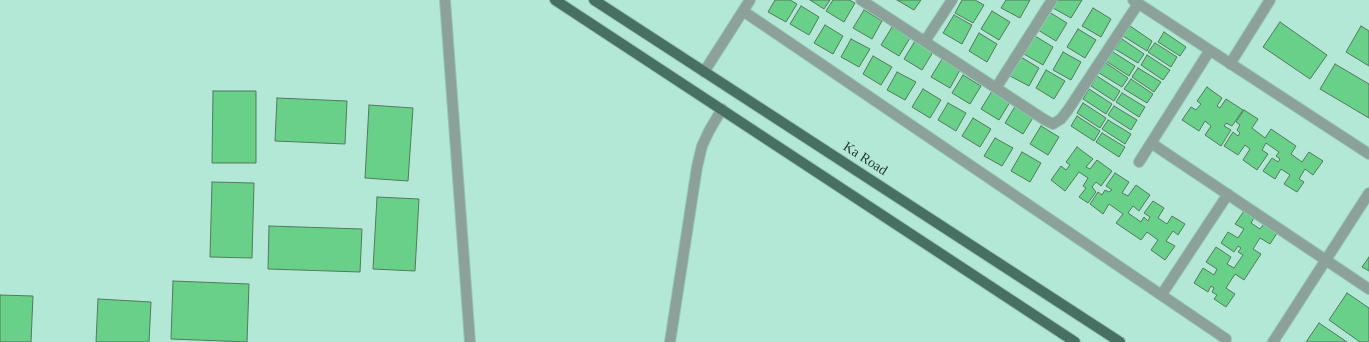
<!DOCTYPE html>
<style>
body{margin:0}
canvas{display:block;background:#b3e8d6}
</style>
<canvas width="1369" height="342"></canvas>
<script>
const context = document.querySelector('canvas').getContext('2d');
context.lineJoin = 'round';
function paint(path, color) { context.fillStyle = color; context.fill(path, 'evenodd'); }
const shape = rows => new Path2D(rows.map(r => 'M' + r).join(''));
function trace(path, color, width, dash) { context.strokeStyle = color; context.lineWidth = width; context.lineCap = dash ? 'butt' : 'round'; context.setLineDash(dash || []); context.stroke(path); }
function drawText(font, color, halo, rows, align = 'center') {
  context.font = font + ' Georgia,serif'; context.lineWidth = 3; context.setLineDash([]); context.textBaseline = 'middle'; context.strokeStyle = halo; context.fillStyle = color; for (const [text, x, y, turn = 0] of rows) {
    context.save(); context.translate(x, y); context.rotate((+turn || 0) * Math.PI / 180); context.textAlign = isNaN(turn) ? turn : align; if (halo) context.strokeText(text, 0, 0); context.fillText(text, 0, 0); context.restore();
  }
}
const building = shape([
 [775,0,790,0,797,4,786,22,768,12,775,0],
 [810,0,830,0,824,9,810,0],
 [833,0,849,0,855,3,844,22,826,11,833,0],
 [897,0,921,0,914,10,897,0],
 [962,0,975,0,984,5,973,23,955,13,962,0],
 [1006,0,1030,0,1020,18,1001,8,1006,0],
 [1057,0,1082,0,1071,18,1053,8,1057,0],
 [801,6,819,17,809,35,790,24,801,6],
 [1093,8,1111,19,1101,37,1082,26,1093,8],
 [864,10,882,21,872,39,853,28,864,10],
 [992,11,1010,22,999,40,981,29,992,11],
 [1049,12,1067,23,1056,41,1038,30,1049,12],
 [954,15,972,25,962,44,943,33,954,15],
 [1280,22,1327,55,1310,79,1263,47,1280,22],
 [825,25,843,36,833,54,814,43,825,25],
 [1130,26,1152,41,1147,51,1123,36,1130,26],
 [1361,26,1369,31,1369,66,1346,52,1361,26],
 [892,27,910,38,899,56,881,45,892,27],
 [1078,29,1096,40,1085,58,1067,47,1078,29],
 [1164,32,1186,47,1180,56,1158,42,1164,32],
 [979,33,997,44,987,62,969,51,979,33],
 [1035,36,1053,47,1043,65,1024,54,1035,36],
 [851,39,870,49,859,67,841,57,851,39],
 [1122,39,1144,54,1138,63,1115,49,1122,39],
 [915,41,933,52,922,70,904,59,915,41],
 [1155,43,1177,57,1171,67,1148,52,1155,43],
 [1063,52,1081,62,1071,80,1053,70,1063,52],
 [1113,52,1135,66,1129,76,1106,61,1113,52],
 [1147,55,1170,70,1163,80,1141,65,1147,55],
 [873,56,892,67,881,85,863,74,873,56],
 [1021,57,1039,68,1029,86,1010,76,1021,57],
 [942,59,960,70,950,88,931,77,942,59],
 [1106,63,1128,78,1122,87,1099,73,1106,63],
 [1335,64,1369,84,1369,118,1320,89,1335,64],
 [1138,68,1161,82,1154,92,1132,77,1138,68],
 [1046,70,1065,81,1054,99,1036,88,1046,70],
 [897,72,916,82,905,100,887,90,897,72],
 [963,75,981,86,970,104,952,93,963,75],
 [1097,76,1120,91,1114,101,1091,86,1097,76],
 [1131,79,1153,94,1147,103,1124,89,1131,79],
 [1207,87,1222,98,1217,106,1220,108,1226,99,1243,110,1232,126,1226,123,1224,126,1231,130,1221,146,1205,135,1211,126,1205,121,1199,131,1182,120,1191,107,1196,110,1201,104,1197,101,1207,87],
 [923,89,941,100,930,118,912,107,923,89],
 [1089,89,1112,104,1106,114,1083,99,1089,89],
 [213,91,256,91,256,163,212,163,213,91],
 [992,91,1010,102,999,120,981,109,992,91],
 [1122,93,1145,107,1139,117,1116,102,1122,93],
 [277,98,347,101,345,144,275,141,277,98],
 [948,103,966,113,956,131,938,120,948,103],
 [1083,103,1106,118,1100,128,1077,113,1083,103],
 [369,105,413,108,408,181,365,178,369,105],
 [1016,105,1034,116,1023,134,1005,123,1016,105],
 [1114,106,1137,120,1131,130,1108,115,1114,106],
 [1244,110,1258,119,1252,128,1265,138,1271,129,1296,146,1291,154,1302,162,1309,152,1323,161,1313,175,1305,169,1299,179,1304,182,1297,192,1284,184,1290,175,1281,169,1275,179,1263,171,1272,158,1278,162,1280,159,1276,156,1279,152,1266,143,1262,150,1268,154,1257,170,1243,160,1250,149,1245,145,1238,155,1224,146,1233,132,1238,136,1240,133,1237,130,1240,125,1236,122,1244,110],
 [1077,116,1100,131,1094,141,1071,126,1077,116],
 [973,118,991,129,980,147,962,136,973,118],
 [1108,120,1131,134,1125,144,1102,129,1108,120],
 [1041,126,1059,137,1048,155,1030,144,1041,126],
 [1102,133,1125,147,1119,157,1096,142,1102,133],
 [995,138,1013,148,1002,166,984,156,995,138],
 [1077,147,1093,159,1086,167,1090,169,1097,160,1112,171,1101,186,1096,182,1092,187,1096,192,1088,203,1079,197,1086,188,1083,186,1088,178,1079,172,1065,191,1051,180,1061,166,1066,170,1070,165,1066,162,1077,147],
 [1022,152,1041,163,1030,182,1011,171,1022,152],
 [1115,173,1129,182,1122,193,1128,196,1136,185,1150,195,1139,211,1133,206,1128,213,1141,222,1144,217,1148,221,1150,217,1144,213,1153,201,1164,208,1158,218,1167,224,1172,216,1185,224,1178,235,1173,231,1166,241,1175,246,1165,260,1151,250,1158,240,1147,232,1141,240,1116,223,1123,214,1109,204,1103,214,1090,204,1098,192,1102,195,1105,190,1109,192,1112,190,1106,186,1115,173],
 [212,182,254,183,252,258,210,257,212,182],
 [377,197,419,199,415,271,373,269,377,197],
 [1244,211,1254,218,1251,223,1260,229,1266,221,1279,230,1270,244,1260,238,1253,249,1261,254,1244,280,1235,274,1226,288,1235,294,1226,307,1214,299,1217,295,1212,292,1214,288,1211,286,1208,292,1194,283,1203,268,1214,275,1217,269,1206,262,1216,247,1231,257,1227,264,1234,268,1243,255,1238,252,1241,248,1238,246,1234,252,1221,243,1228,232,1238,238,1244,229,1235,224,1244,211],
 [269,226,362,229,360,272,268,269,269,226],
 [1369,257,1369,271,1362,267,1369,257],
 [173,281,249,284,247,342,171,339,173,281],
 [1347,293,1369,308,1369,342,1360,342,1329,320,1347,293],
 [0,295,33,296,31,342,0,342,0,295],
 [98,299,151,302,149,342,96,342,98,299],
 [1319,323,1347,342,1306,342,1319,323]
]);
const lane = shape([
 [445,0,470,342],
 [670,342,697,167,702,146,709,131,722,109]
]);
const street = shape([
 [861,0,1045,120,1053,124,1061,119,1068,110,1138,4],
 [1133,0,1369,154],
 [743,11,1226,339],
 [925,41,952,0],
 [1230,64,1270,0],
 [704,72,750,0],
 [996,88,1052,0],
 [1151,143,1369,289],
 [1139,162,1210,50],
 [1162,294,1228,194],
 [1273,342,1369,193]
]);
const primary = shape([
 [555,0,1075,342],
 [594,0,1120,342]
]);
const streetNames = [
 ["Ka Road",865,159,33]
];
paint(building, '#68d088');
trace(building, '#54795d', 1);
trace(lane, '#96c5b5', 12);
trace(street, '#96c5b5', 12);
trace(primary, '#96c5b5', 12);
trace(lane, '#8ba199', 10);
trace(street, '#8ba199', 10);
trace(primary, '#477062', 10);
drawText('14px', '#233831', '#b3e8d6', streetNames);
</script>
